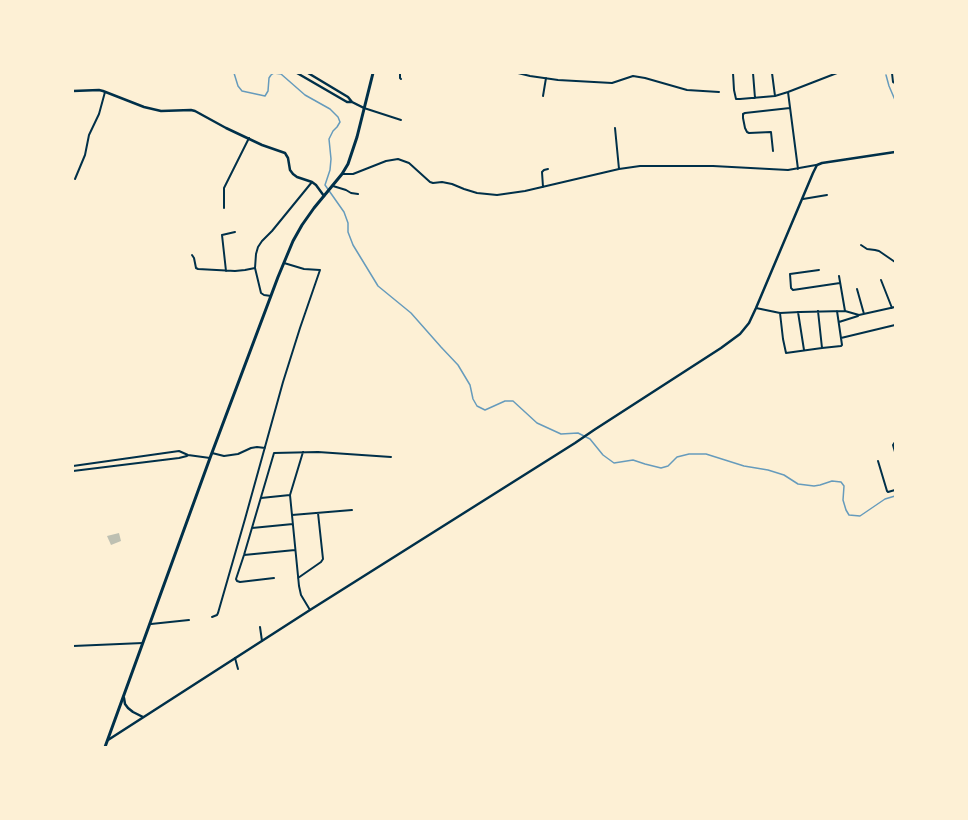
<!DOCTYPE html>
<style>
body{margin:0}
#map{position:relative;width:968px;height:820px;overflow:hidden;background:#fdf0d5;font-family:Karla,sans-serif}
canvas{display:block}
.frame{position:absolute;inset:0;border:74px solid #fdf0d5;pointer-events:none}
</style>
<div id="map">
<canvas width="968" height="820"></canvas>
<div class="frame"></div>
</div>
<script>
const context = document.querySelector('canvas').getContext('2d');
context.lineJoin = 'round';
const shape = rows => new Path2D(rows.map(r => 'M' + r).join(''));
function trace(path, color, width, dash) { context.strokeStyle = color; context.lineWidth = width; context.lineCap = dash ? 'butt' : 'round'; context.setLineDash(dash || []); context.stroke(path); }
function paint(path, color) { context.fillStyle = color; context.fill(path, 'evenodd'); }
const stream = shape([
 [234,73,238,86,242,91,265,96,268,91,269,78,271,75,274,73,281,74,305,95,330,109,338,117,340,122,337,127,333,131,329,139,331,159,330,170,325,185,344,212,348,223,348,232,353,245,378,286,411,313,441,347,458,365,470,385,473,399,477,406,485,410,505,401,513,401,537,423,561,434,578,433,590,439,603,455,614,463,633,460,645,464,661,468,668,466,677,457,689,454,706,454,744,466,768,470,784,475,798,484,814,486,820,485,832,481,841,482,844,486,843,500,846,510,849,515,860,516,885,499,895,496],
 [886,75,889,86,895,100]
]);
const building = shape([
 [119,533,121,541,111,545,107,536]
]);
const minor = shape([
 [400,73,400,78,401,79],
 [518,73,530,76,558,80,612,83,633,76,645,78,687,90,719,92],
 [733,73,734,90,736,99,740,99,775,96,788,92,798,169],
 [753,73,755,98],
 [772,73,775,96],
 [892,73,893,82,895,83],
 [788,92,837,73],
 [543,96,546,78],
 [364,108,401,120],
 [615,128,619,169],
 [773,151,771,132,749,133,747,132,745,128,743,118,743,114,745,113,790,108],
 [342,174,353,174,386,161,398,159,409,163,430,182,433,183,442,182,452,184,464,189,477,193,497,195,525,191,619,169,640,166,713,166,788,170,816,165],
 [75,179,85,155,89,135,99,114,105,92],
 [333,186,346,190,351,193,358,194],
 [543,187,542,172,544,170,548,169],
 [803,199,827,195],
 [224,208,224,188,249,138],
 [861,245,867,249,875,250,879,251,895,262],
 [192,255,194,258,196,268,198,269,235,271,245,270,255,268,256,254,258,247,262,241,272,231,312,182],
 [255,268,261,293,264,295,271,296],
 [819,270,790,274,791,288,793,290,840,283],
 [226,271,222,235,235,232],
 [839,276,845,311],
 [881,280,892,308],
 [857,289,864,314],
 [756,308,780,313,800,312,845,311,859,315,895,307],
 [818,311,822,348],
 [798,312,804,350],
 [780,313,783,339,786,353,822,348,841,346,842,345,837,311],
 [839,322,858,316],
 [841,338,895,325],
 [895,442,893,445,895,452],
 [303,452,290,495,299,586,301,595,310,610],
 [212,453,224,456,238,454,251,448,257,447,265,448],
 [878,461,887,491,888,492,895,490],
 [73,466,179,451,188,455,210,458],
 [73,471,179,458,187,456],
 [261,498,290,495],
 [292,515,352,510],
 [252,528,293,524],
 [244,555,295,550],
 [274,578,240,582,237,581,236,579,244,555,274,453,318,452,391,457],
 [298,578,321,562,323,559,318,513],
 [212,617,217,615,218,613,245,519,283,382,300,328,320,270,304,269,284,263],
 [151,624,189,620],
 [260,627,262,641],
 [73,646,143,643],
 [235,658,238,669]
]);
const tertiary = shape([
 [297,73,347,102,352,102,364,108],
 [308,73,348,97,352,102],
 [73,91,99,90,103,91,144,107,161,111,191,110,195,111,226,128,262,145,285,153,288,158,290,170,293,174,297,177,312,182,316,185,324,196],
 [124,698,125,704,128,708,133,712,143,717],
 [108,740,310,610,575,443,594,430,721,348,740,334,749,323,756,308,813,173,817,165,822,163,895,152]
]);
const secondary = shape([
 [105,747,210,458,278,277,293,241,302,225,314,208,342,174,348,164,357,137,373,73]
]);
trace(stream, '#669bbc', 1.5);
paint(building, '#bec0b2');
trace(minor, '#003049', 2);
trace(tertiary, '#003049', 2.5);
trace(secondary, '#003049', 3);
</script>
